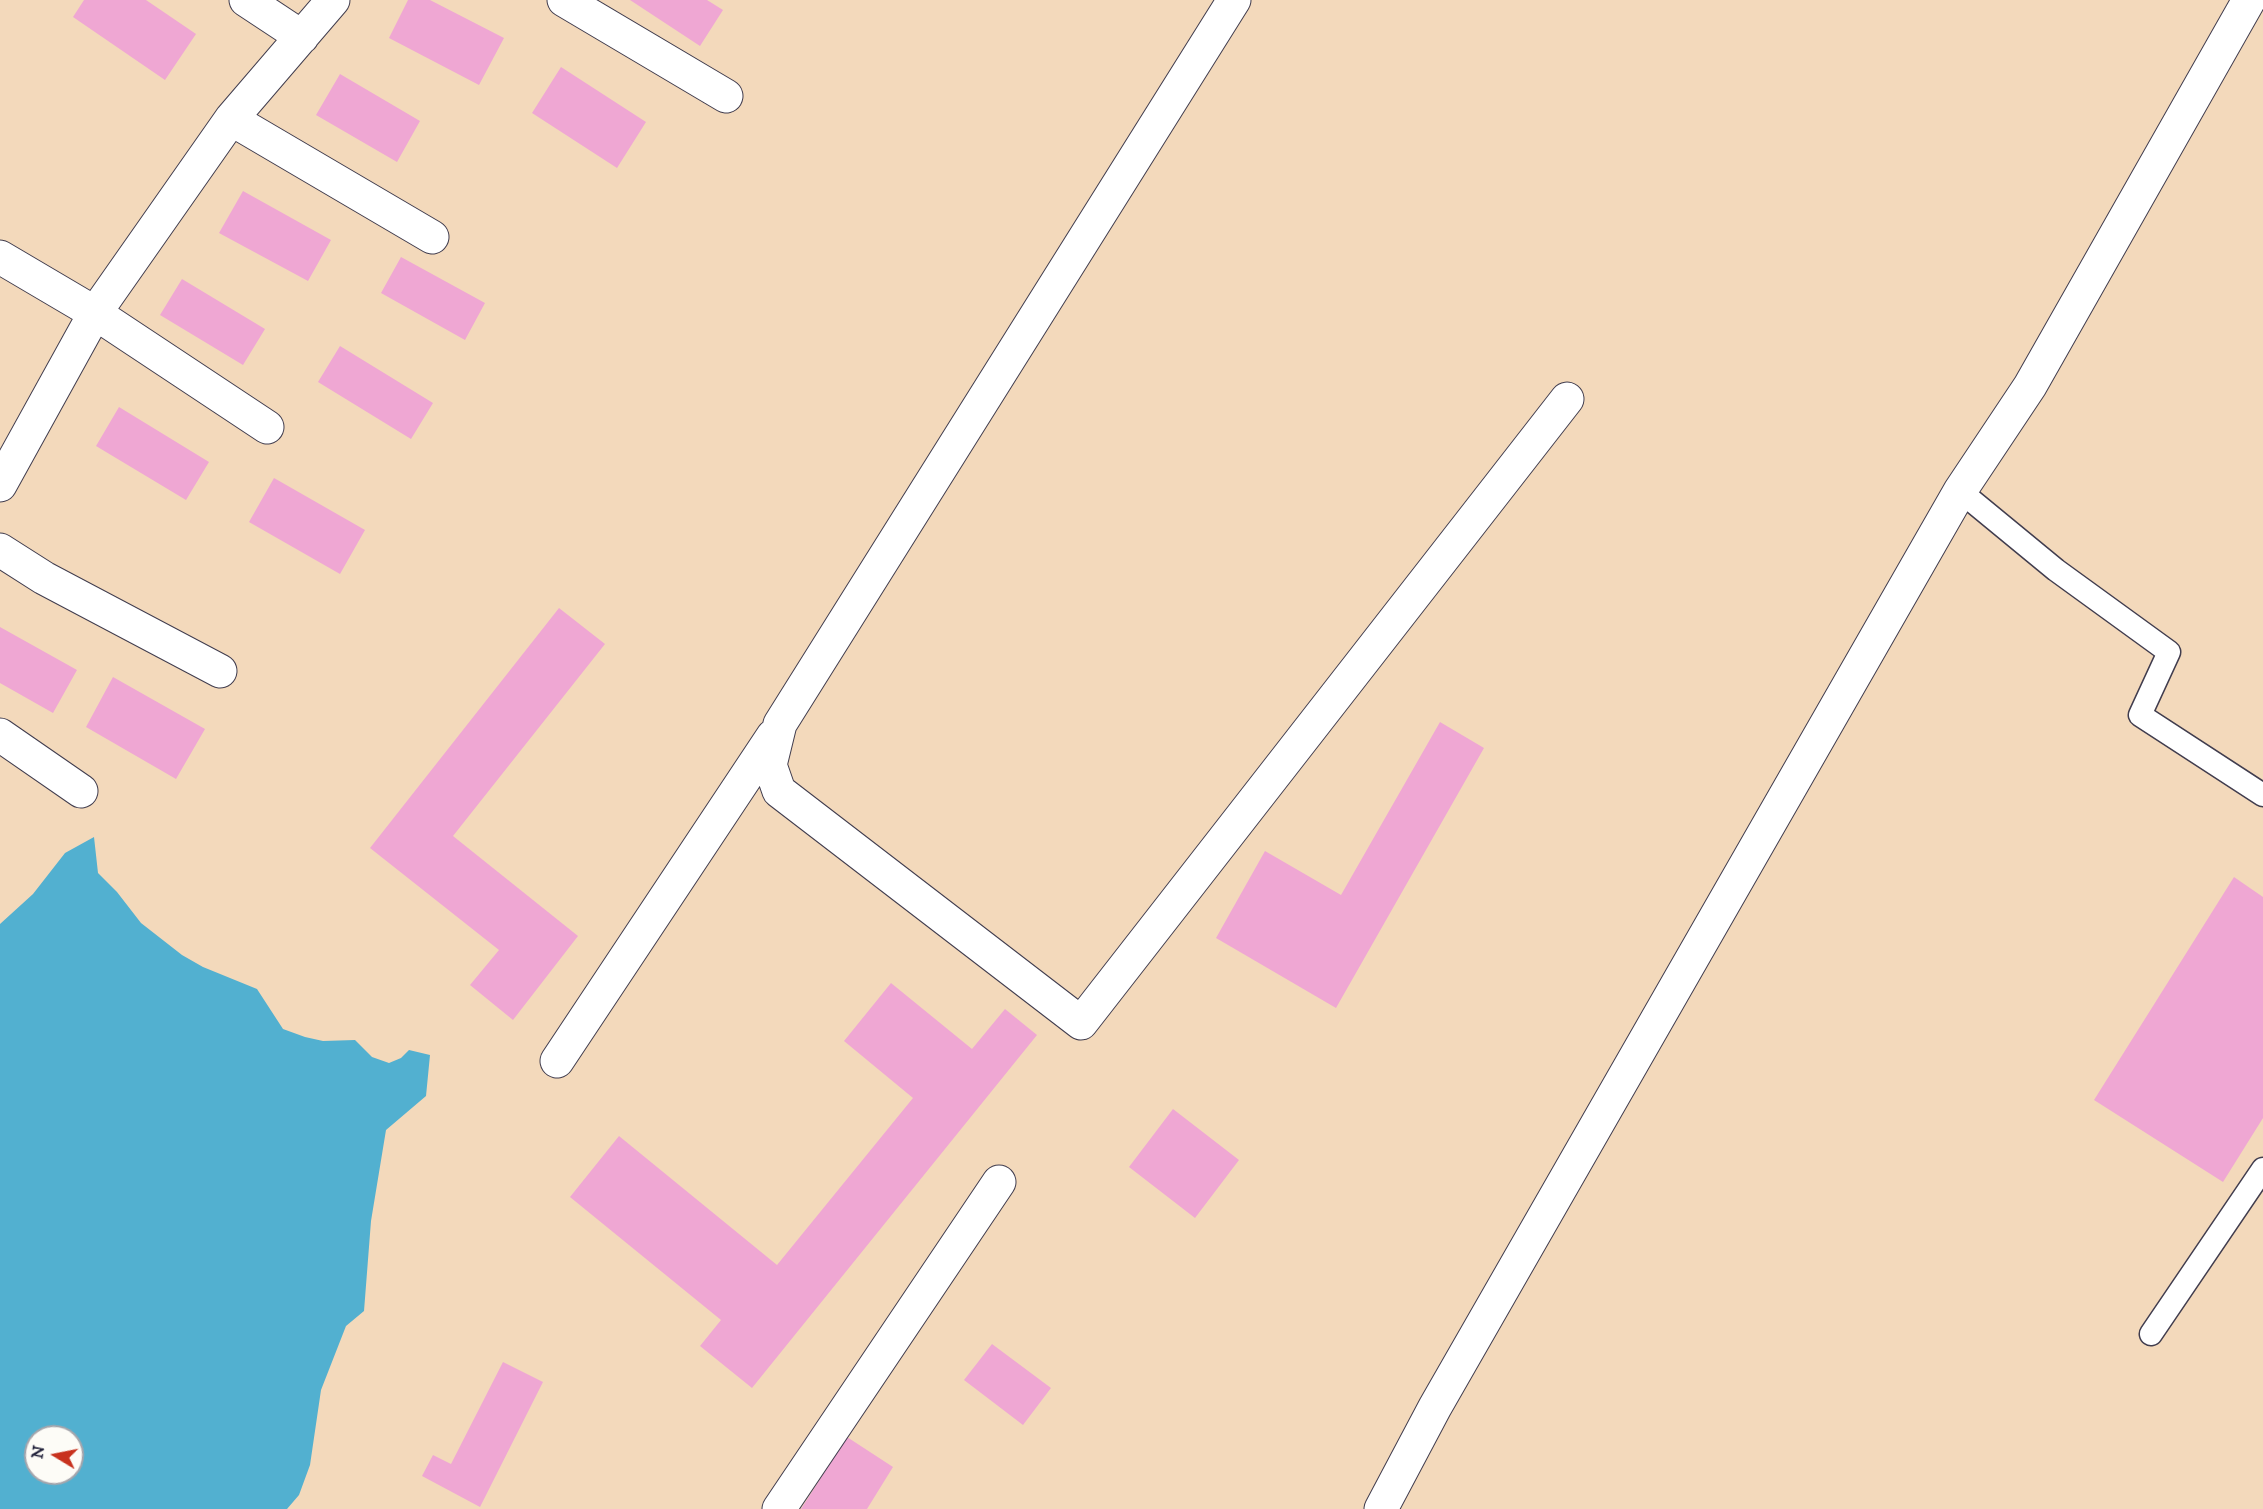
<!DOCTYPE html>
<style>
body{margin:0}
#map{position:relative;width:2263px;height:1509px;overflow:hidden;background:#f3d9bb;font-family:"IM FELL DW Pica",serif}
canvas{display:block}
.north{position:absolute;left:24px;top:1425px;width:60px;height:60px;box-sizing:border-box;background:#fdfcf7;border:2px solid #a5a5ac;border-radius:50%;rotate:280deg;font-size:16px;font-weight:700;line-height:24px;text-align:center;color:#22223b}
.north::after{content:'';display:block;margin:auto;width:21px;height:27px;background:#c8321e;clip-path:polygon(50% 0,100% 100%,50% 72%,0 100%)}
</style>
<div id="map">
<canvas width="2263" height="1509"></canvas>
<div class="north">N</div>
</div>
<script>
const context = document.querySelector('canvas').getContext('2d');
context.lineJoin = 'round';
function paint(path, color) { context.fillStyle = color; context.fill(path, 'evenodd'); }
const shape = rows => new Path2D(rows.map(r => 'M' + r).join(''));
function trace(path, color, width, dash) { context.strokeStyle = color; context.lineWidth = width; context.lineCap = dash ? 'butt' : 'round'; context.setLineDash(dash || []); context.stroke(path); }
const water = shape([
 [94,837,98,873,117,892,141,923,182,955,203,967,257,989,283,1029,305,1037,323,1041,355,1040,372,1057,389,1063,401,1058,409,1050,430,1055,426,1096,386,1130,371,1221,364,1311,346,1326,321,1390,310,1465,299,1495,287,1509,0,1509,0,924,33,894,65,853],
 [36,1437,72,1437,72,1473,36,1473]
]);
const building = shape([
 [84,0,146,0,196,34,165,80,73,17],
 [408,0,430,0,504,38,479,85,389,38],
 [630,0,707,0,723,10,700,46],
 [561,67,646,122,617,168,532,113],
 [340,74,420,121,397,162,316,115],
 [243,191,331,240,308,281,219,233],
 [401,257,485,303,465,340,381,293],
 [182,279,265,329,243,365,160,315],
 [340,346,433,403,411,439,318,382],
 [119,407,209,462,186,500,96,446],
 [274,478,365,530,340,574,249,522],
 [559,608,605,644,453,836,578,936,513,1020,470,985,499,950,370,848],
 [0,627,77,670,53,713,0,683],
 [113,677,205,729,176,779,86,727],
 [1440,722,1484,748,1336,1008,1216,938,1265,851,1341,895],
 [2234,877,2263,897,2263,1118,2223,1182,2094,1100],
 [891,983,972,1049,1005,1009,1037,1035,752,1388,700,1346,721,1320,570,1197,619,1136,777,1265,913,1098,844,1041],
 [1173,1109,1239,1160,1195,1218,1129,1167],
 [992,1344,1051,1388,1023,1425,964,1380],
 [503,1362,543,1382,480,1507,422,1476,433,1455,451,1464],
 [847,1437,893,1467,867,1509,801,1509]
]);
const lane = shape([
 [1960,491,2056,570,2169,652,2140,715,2263,795],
 [2151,1334,2263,1169]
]);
const street = shape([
 [246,0,302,37],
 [564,0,726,96],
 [1234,0,780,724,770,765,779,791,1081,1023,1567,399],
 [231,119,432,237],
 [0,257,95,313,267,427],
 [0,485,95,313,231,119,333,0],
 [0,550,44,578,220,671],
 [0,735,81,791],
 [557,1061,773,736],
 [779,1509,999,1182],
 [1381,1509,1435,1407,1960,491,2030,386,2249,0]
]);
paint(water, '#52b0d0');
paint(building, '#efa7d3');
trace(lane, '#413d4e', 25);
trace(street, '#413d4e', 35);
trace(lane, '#fff', 22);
trace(street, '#fff', 33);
</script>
